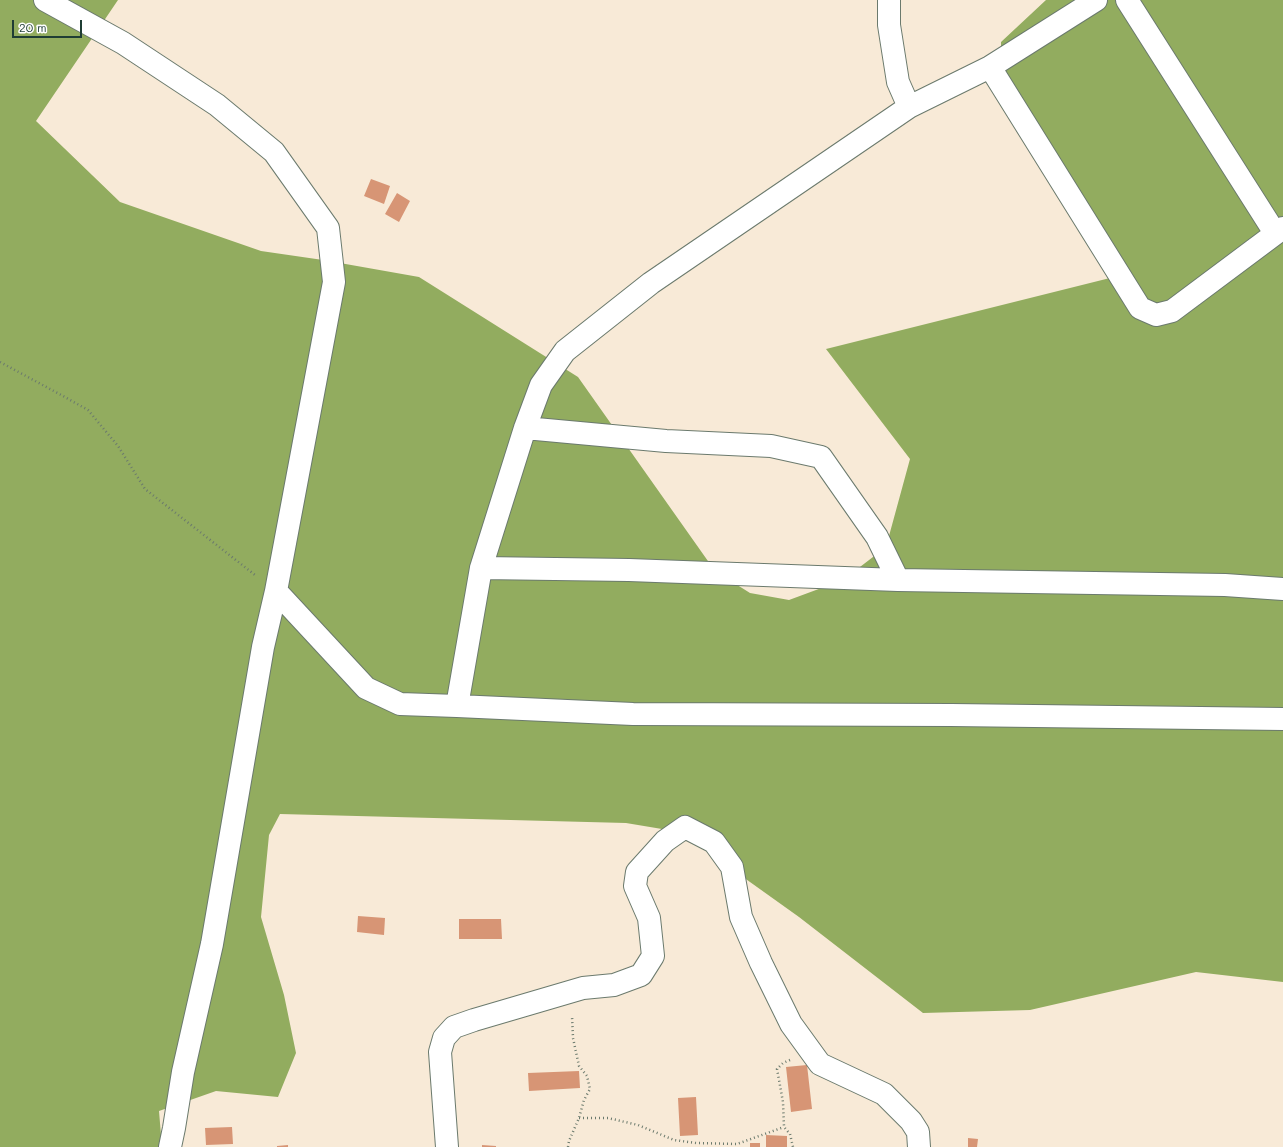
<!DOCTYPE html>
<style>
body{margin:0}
#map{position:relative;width:1283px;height:1147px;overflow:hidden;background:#f8ead7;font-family:Mali,sans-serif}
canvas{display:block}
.scale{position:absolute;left:12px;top:20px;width:70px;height:18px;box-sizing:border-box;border:2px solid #1f3d34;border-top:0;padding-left:5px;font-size:12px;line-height:14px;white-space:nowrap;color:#1f3d34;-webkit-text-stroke:3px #fff;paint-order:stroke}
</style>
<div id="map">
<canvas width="1283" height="1147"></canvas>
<div class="scale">20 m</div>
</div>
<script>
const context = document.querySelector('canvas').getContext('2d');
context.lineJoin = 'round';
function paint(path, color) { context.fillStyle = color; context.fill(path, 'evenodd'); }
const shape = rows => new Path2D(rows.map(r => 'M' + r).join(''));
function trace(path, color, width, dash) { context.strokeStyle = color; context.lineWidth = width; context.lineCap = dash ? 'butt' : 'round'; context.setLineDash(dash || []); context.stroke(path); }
const forest = shape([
 [0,0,118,0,36,121,120,202,261,251,323,260,419,277,578,377,715,571,750,593,789,600,843,580,886,547,910,459,826,349,1114,277,1001,102,1001,42,1046,0,1283,0,1283,982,1196,972,1030,1010,923,1013,799,917,680,832,626,823,280,814,269,835,261,917,284,995,296,1053,278,1097,216,1091,159,1111,162,1147,0,1147]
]);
const building = shape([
 [371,179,390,186,384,204,364,196],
 [397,193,410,201,399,222,385,214],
 [358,916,385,918,384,935,357,932],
 [459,919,501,919,502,939,459,939],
 [807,1065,812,1109,791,1112,786,1067],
 [579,1071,580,1088,529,1091,528,1073],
 [696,1097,698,1135,680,1136,678,1098],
 [232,1127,233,1144,206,1145,205,1128],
 [766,1135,787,1136,787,1147,766,1147],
 [968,1138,978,1139,977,1147,968,1147],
 [750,1143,760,1143,760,1147,750,1147],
 [288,1145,288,1147,277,1147,277,1146],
 [482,1145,496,1146,496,1147,482,1147]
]);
const path = shape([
 [0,362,63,396,88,410,118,446,145,489,255,575],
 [790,1060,783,1063,777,1069,783,1102,784,1127,790,1134,793,1147],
 [579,1118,608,1118,638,1125,674,1140,696,1143,737,1144,784,1127],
 [568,1147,569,1141,579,1118,584,1100,590,1089,587,1076,579,1066,573,1038,572,1016]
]);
const minor = shape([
 [45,0,123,43,217,105,274,152,328,228,334,282,276,591,263,647,212,944,183,1072,174,1128,170,1147],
 [889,0,889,25,898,82,909,107,651,283,565,351,541,385,525,428,481,568,457,706,633,714,951,715,1283,719],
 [1127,0,1275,233],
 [990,67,1140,308,1156,315,1172,311,1283,228],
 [909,107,990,67,1096,0],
 [525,428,666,441,771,446,821,457,877,537,898,580,1225,585,1283,589],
 [481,568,629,570,898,580],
 [276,591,366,688,400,704,457,706],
 [447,1147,440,1052,444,1038,454,1027,474,1020,583,988,614,985,641,975,653,956,649,918,635,886,637,872,665,841,685,827,714,842,732,867,741,917,761,963,791,1024,820,1064,884,1094,911,1121,918,1132,919,1147]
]);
paint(forest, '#92ac5f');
paint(building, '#d79575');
trace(minor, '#6b7a6d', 24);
trace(path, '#6b7a6d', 2.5, [1, 3]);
trace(minor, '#fff', 22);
</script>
